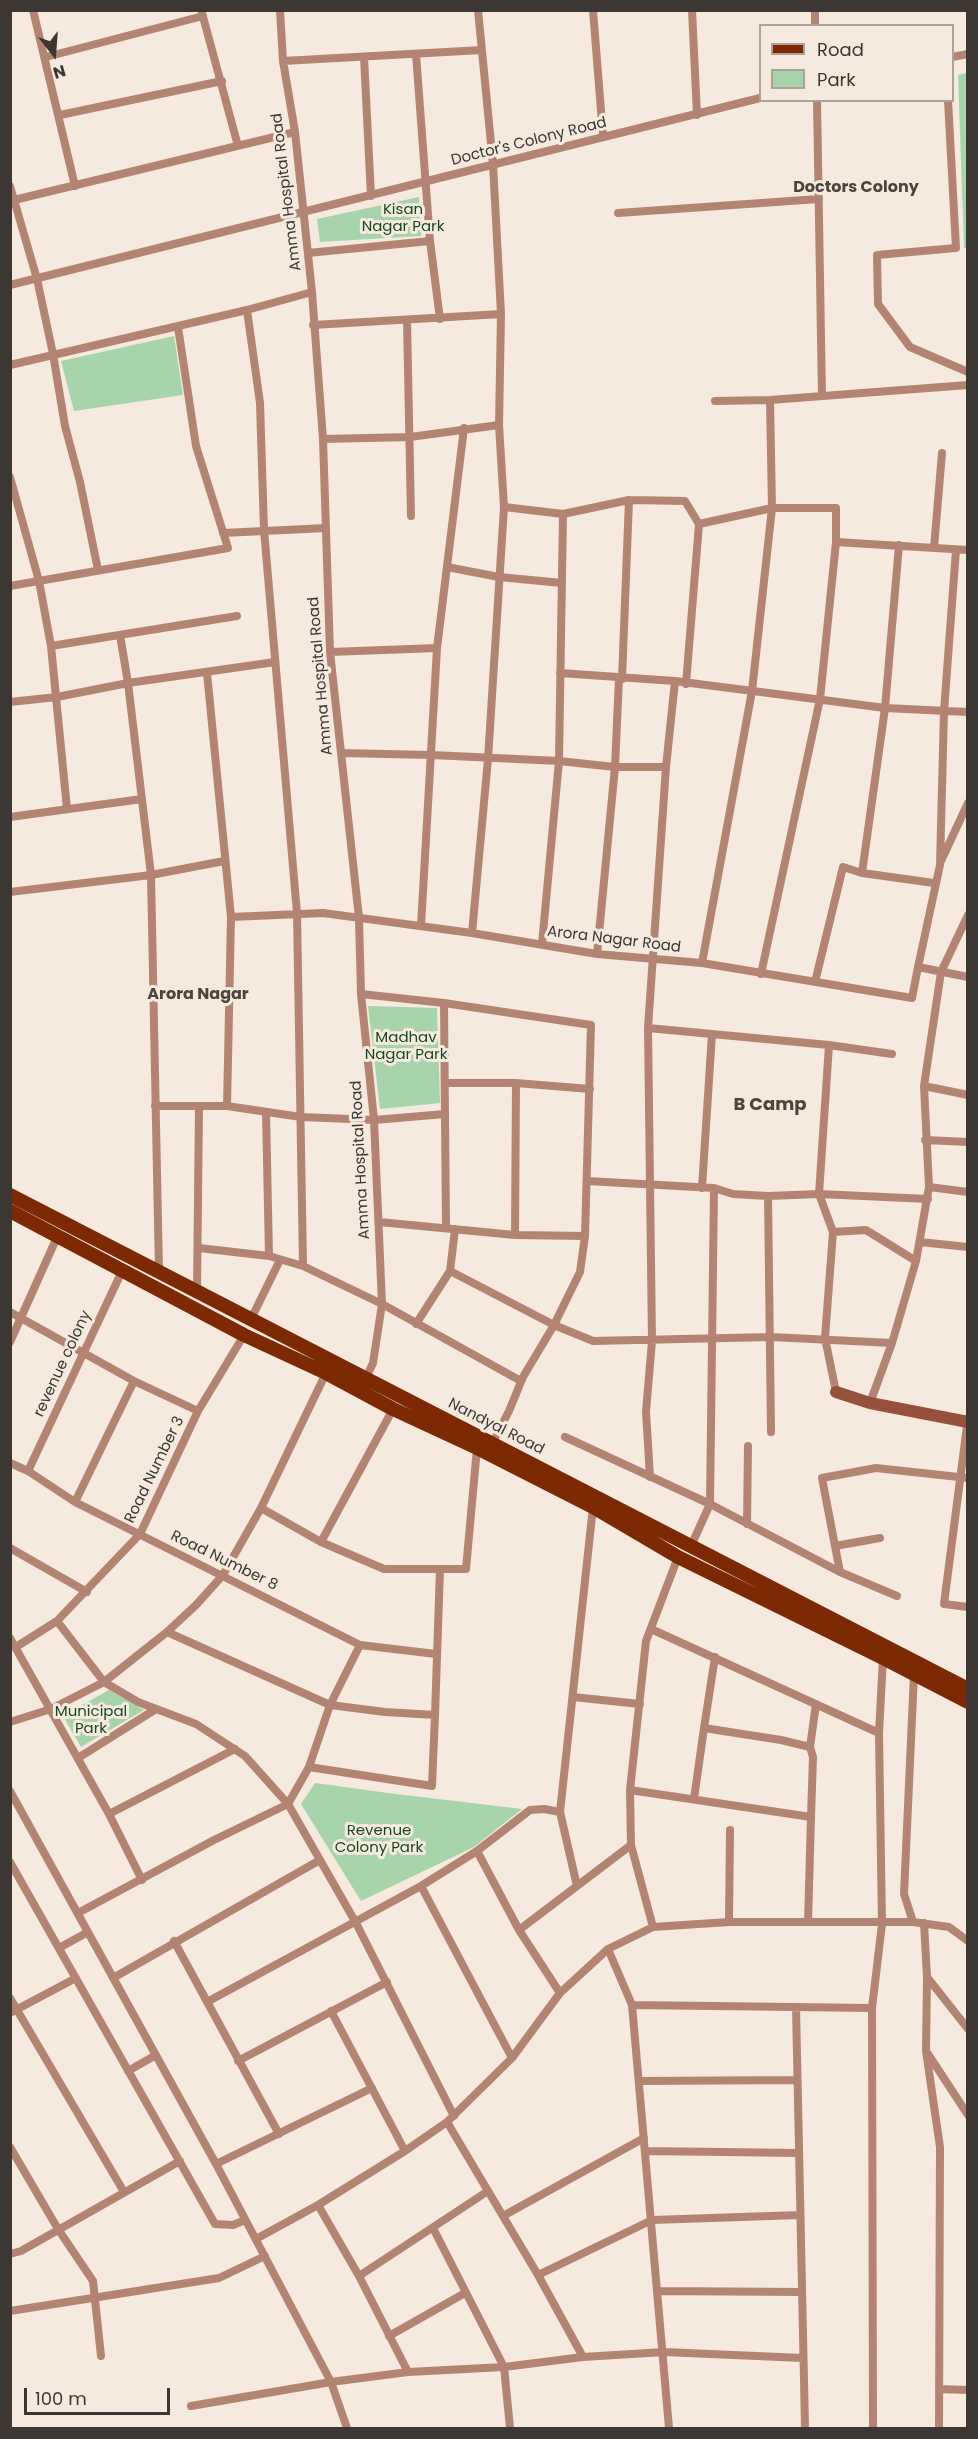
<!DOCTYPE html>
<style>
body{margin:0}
#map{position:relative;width:978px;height:2439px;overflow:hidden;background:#f6e9de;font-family:Poppins,sans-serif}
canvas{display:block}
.frame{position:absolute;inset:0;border:12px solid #3c3732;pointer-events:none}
.legend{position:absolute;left:759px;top:24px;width:195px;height:78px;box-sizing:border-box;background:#f6e9de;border:2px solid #aca299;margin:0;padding:8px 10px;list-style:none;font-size:18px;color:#3c3732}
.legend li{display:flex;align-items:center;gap:12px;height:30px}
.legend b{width:30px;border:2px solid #aca299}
.north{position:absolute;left:24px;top:24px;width:60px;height:60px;-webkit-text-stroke:4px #f6e9de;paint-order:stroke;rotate:163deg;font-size:16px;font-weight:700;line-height:24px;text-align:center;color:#3c3732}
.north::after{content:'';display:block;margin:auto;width:21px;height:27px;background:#3c3732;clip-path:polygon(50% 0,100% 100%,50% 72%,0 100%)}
.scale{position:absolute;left:24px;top:2388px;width:146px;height:27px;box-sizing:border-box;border:3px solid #3c3732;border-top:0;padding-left:8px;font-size:18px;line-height:21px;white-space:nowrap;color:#3c3732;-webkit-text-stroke:4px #f6e9de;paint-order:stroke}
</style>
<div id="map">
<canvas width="978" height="2439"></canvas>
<div class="frame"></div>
<ul class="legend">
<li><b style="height:8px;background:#7d2a04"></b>Road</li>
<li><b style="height:16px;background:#a7d4ab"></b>Park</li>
</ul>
<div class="north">N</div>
<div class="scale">100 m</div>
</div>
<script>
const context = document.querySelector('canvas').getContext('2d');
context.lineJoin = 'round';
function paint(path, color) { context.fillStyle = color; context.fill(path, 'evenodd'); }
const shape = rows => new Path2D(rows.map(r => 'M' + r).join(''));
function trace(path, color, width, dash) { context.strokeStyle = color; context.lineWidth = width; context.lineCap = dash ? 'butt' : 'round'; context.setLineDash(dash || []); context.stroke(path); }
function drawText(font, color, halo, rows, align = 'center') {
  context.font = font + ' Poppins,sans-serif'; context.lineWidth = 6; context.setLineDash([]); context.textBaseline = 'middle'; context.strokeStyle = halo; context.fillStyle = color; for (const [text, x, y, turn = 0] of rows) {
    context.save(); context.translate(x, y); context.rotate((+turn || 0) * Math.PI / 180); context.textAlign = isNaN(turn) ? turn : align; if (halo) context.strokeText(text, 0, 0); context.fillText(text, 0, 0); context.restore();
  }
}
const green = shape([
 [967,73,968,248,964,248,958,75],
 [419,197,421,236,320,242,317,219],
 [174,336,183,395,74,411,61,361],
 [368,1006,437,1008,440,1103,380,1109],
 [109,1690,144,1710,81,1747,63,1716],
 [315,1783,388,1793,522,1809,474,1847,361,1901,301,1804]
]);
const street = shape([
 [33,10,75,186],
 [280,10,283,61,295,132,312,292,323,439,330,652,359,918,361,994,374,1120,382,1304,373,1363,364,1382],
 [593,10,603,136],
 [692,10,697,115],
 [815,10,815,26],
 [202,13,238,146],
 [416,54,430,241,440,319],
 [46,57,203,16],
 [364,57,371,196],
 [952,57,968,54],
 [283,61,482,50],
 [817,100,822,396],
 [948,100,956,248,877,255,878,304,910,347,968,372],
 [60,115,222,81],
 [10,186,37,279,53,354,65,426,80,482,98,570],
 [10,201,295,132],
 [618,213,819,199],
 [308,253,430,241],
 [10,285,760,98],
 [247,310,260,403,264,530,297,913,303,1266],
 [407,321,411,516],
 [313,325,501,314],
 [10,365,247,310,312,292],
 [715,401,770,400,968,385],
 [323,439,410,437,499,425],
 [10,477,39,581,51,646,67,809],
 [504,507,563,514,629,500,685,501,699,524,772,508,836,508,836,542,820,699,761,974],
 [223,533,326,528],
 [836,542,968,550],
 [934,548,942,453],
 [447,567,499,577,562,583],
 [10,586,228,548,196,446,178,327],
 [120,635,128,683,151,875,224,861],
 [51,646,237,616],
 [330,652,437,648],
 [207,673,231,917,227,1106],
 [560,673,675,681,885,708,968,712],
 [622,679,629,500],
 [686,684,699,524],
 [10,702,57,697,128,683,275,662],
 [341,753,432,755,559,761,615,767,666,767],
 [10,817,142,799],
 [941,861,968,803],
 [862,873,934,883],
 [10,892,151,875,159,1271],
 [231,917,323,913,472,933,597,954,702,963,912,998,918,967,968,977],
 [421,926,437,648,464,428],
 [472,933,488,759,504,507,499,425,501,314,493,164,478,10],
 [542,944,559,761,563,514],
 [597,954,615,767,619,678],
 [702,963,752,691,772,508,770,400],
 [918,967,940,865,944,711,956,550],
 [815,982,843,867,862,873,885,708,899,545],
 [361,994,444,1003,591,1025,585,1236,515,1235,379,1222],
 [444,1003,446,1228],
 [648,1028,829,1045,892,1054],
 [829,1045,819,1194,833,1232,825,1338,836,1392],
 [445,1083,516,1083,590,1089],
 [924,1086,968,1095],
 [155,1106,227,1106,301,1117,374,1120,445,1114],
 [266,1112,269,1256],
 [925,1140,968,1142],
 [587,1181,714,1188,733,1194,768,1196,819,1194,928,1199],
 [929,1187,968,1192],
 [702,1188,712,1034],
 [768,1196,771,1432],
 [833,1232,866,1230,916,1261],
 [515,1235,516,1083],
 [920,1242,968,1247],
 [199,1248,269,1256,303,1266,382,1304,521,1381],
 [450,1271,554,1325,593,1341,771,1337,892,1343],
 [197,1291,199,1106],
 [10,1312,134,1381,198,1411],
 [251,1319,280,1260],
 [416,1324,450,1271,455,1229],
 [10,1342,58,1235],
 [870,1403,892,1343,916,1261,929,1187,924,1086,941,972,968,915],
 [968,1418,944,1604,968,1607],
 [565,1437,710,1504,840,1572,897,1596],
 [492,1444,509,1411,523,1377,554,1325,580,1272,585,1236],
 [10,1463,28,1471,75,1502,360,1645,436,1654],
 [28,1471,123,1269],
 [650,1477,646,1412,652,1341,648,1028,666,767,675,681],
 [75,1502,134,1381],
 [261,1508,321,1542,384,1569,466,1569,477,1448],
 [747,1524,748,1446],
 [321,1542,393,1409],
 [691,1546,710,1504,714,1188],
 [835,1546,880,1538],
 [10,1548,87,1592],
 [840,1572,822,1478,876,1468,968,1478],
 [57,1621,104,1682,138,1702,196,1724,245,1756,288,1804,356,1923,454,2116],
 [651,1629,879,1733],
 [167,1632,330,1705,385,1712,435,1715,440,1569],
 [10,1638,109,1814,142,1880],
 [16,1647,57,1621,140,1534,198,1411,244,1335],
 [573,1697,640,1704],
 [10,1722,51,1709,104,1682,167,1632,196,1605,223,1575,261,1508,326,1373],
 [704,1728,715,1657],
 [810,1747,816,1704],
 [78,1758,156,1709],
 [309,1767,330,1705,360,1645],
 [630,1790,811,1817,808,1922],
 [10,1791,216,2164,372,2088],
 [694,1799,704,1728,781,1740,810,1747,813,1757,811,1817],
 [109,1814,235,1749],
 [477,1851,519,1930,560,1993],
 [10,1862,215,2224,233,2225,245,2220],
 [421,1886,512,2058],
 [577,1886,560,1812,593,1507],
 [78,1913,214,1840,288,1804,309,1767,432,1786,435,1715],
 [729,1922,730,1830],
 [913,1922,904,1894,914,1674],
 [924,1923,927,1977,926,2051,940,2147,939,2428],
 [653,1927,631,1845,630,1790,646,1641,678,1557],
 [519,1930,631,1845],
 [174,1941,279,2134],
 [59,1948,88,1932],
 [608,1949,632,2005,669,2428],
 [927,1977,968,2029],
 [113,1978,320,1860],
 [10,1998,124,2192],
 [207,2002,421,1886,477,1851,530,1810,544,1809,560,1812],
 [632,2005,872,2008],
 [796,2007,805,2428],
 [331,2011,405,2151],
 [10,2013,76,1978],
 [928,2054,968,2115],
 [238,2061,387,1982],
 [128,2071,156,2055],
 [639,2081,797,2080],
 [447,2122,538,2275],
 [10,2147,58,2229,93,2281,101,2356],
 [645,2151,799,2153],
 [216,2164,331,2382,347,2428],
 [318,2205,359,2276],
 [503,2216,644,2138],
 [433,2228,504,2367,510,2428],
 [256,2239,318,2205,405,2151,447,2122,512,2058,560,1993,608,1949,653,1927,729,1922,913,1922,949,1927,968,1941],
 [10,2254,21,2251,180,2161],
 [658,2291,802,2292],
 [10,2311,219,2278,265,2256],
 [389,2336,465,2293],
 [583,2357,538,2275,652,2220,800,2215],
 [408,2372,359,2276,488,2191],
 [939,2389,968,2390],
 [191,2406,331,2382,408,2372,504,2367,583,2357,664,2352,803,2358],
 [873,2428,872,2008,882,1924,879,1733,883,1658]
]);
const secondary = shape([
 [836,1392,870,1403,968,1422]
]);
const primary = shape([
 [10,1195,968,1689],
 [10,1211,244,1335,326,1373,393,1409,477,1448,593,1507,678,1557,883,1658,968,1702]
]);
const streetNames = [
 ["Doctor's Colony Road",529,142,-14],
 ["Amma Hospital Road",287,192,-97],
 ["Amma Hospital Road",321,676,-95],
 ["Arora Nagar Road",614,940,7],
 ["Amma Hospital Road",361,1160,-93],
 ["revenue colony",63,1364,-65],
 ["Nandyal Road",496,1427,27],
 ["Road Number 3",155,1470,-64],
 ["Road Number 8",224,1561,26]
];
const parkNames = [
 ["Kisan",403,210],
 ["Nagar Park",403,227],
 ["Madhav",406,1038],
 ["Nagar Park",406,1055],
 ["Municipal",91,1712],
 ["Park",91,1729],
 ["Revenue",379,1831],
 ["Colony Park",379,1848]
];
const neighbourhoodNames = [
 ["Doctors Colony",856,188],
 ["Arora Nagar",198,995]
];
const quarterNames = [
 ["B Camp",770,1105]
];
paint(green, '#a7d4ab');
trace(street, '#b48473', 8);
trace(secondary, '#955139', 12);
trace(primary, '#7d2a04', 14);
drawText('15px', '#3c3732', '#f6e9de', streetNames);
drawText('15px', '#144c20', '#f6e9de', parkNames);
drawText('bold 16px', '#4f443b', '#f6e9de', neighbourhoodNames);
drawText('bold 18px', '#4f443b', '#f6e9de', quarterNames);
</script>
